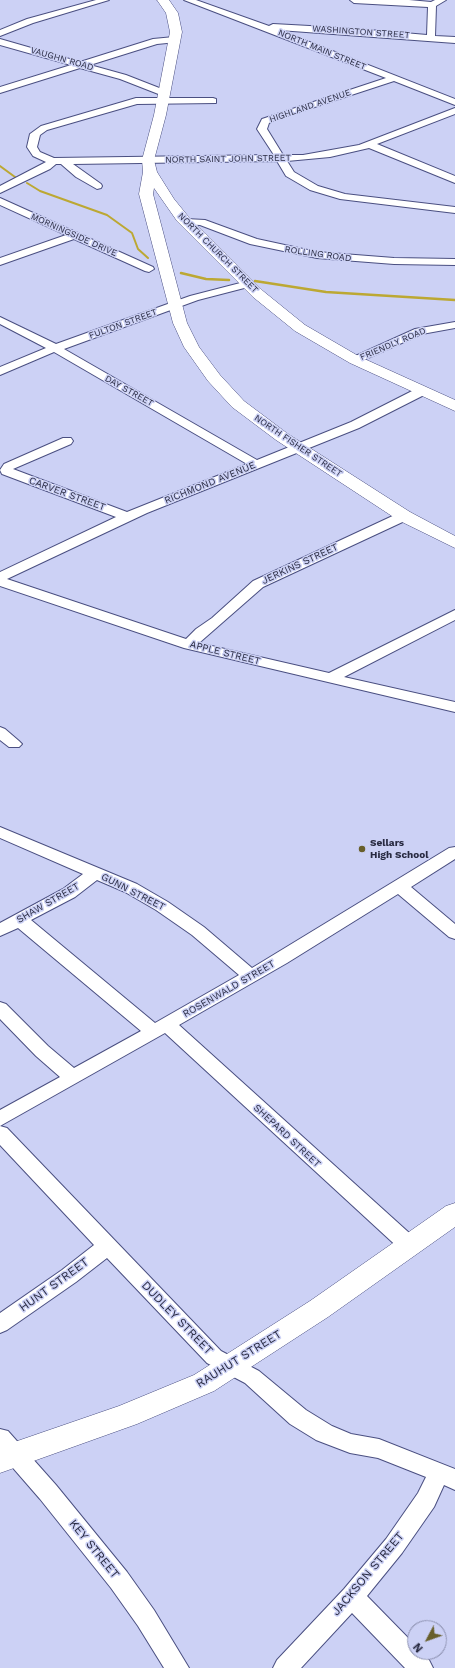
<!DOCTYPE html>
<style>
body{margin:0}
#map{position:relative;width:455px;height:1668px;overflow:hidden;background:#ccd1f5;font-family:"Work Sans",sans-serif}
canvas{display:block}
.north{position:absolute;left:407px;top:1620px;width:40px;height:40px;box-sizing:border-box;background:#ccd1f5;border:1px solid #8a8ead;border-radius:50%;rotate:229deg;font-size:11px;font-weight:700;line-height:16px;text-align:center;color:#282a41}
.north::after{content:'';display:block;margin:auto;width:14px;height:18px;background:#685f2b;clip-path:polygon(50% 0,100% 100%,50% 72%,0 100%)}
</style>
<div id="map">
<canvas width="455" height="1668"></canvas>
<div class="north">N</div>
</div>
<script>
const context = document.querySelector('canvas').getContext('2d');
context.lineJoin = 'round';
const shape = rows => new Path2D(rows.map(r => 'M' + r).join(''));
function trace(path, color, width, dash) { context.strokeStyle = color; context.lineWidth = width; context.lineCap = dash ? 'butt' : 'round'; context.setLineDash(dash || []); context.stroke(path); }
function paint(path, color) { context.fillStyle = color; context.fill(path, 'evenodd'); }
function drawText(font, color, halo, rows, align = 'center') {
  context.font = font + ' "Work Sans",sans-serif'; context.lineWidth = 3; context.setLineDash([]); context.textBaseline = 'middle'; context.strokeStyle = halo; context.fillStyle = color; for (const [text, x, y, turn = 0] of rows) {
    context.save(); context.translate(x, y); context.rotate((+turn || 0) * Math.PI / 180); context.textAlign = isNaN(turn) ? turn : align; if (halo) context.strokeText(text, 0, 0); context.fillText(text, 0, 0); context.restore();
  }
}
const streamFar1 = shape([
 [0,166,15,177],
 [27,183,40,191,107,215,132,233,138,249,148,258]
]);
const stream = shape([
 [181,273,206,279,229,280],
 [255,281,326,292,455,300]
]);
const minor = shape([
 [96,0,109,0,33,23,0,36,0,30,27,19,96,0],
 [184,0,196,0,269,26,273,24,346,28,427,35,428,7,354,3,350,0,409,0,431,2,435,0,446,0,436,6,435,36,455,37,455,43,279,30,455,99,455,105,394,81,275,120,269,123,267,129,283,155,303,155,359,145,455,108,455,114,377,144,455,176,455,183,369,148,330,157,287,161,294,172,318,186,345,194,455,207,455,213,340,199,310,190,286,176,277,161,73,164,101,184,102,186,101,188,97,189,76,177,61,164,56,164,50,169,0,193,0,186,46,162,33,156,27,147,30,134,41,126,136,98,213,98,216,99,216,103,137,104,47,130,40,135,37,147,40,152,54,158,274,155,257,129,262,119,386,78,184,0],
 [174,37,177,38,177,42,157,44,90,65,126,75,167,91,167,95,161,95,120,79,80,68,0,93,0,87,71,65,0,45,0,39,80,62,153,39,174,37],
 [0,198,153,267,154,269,149,272,145,271,74,239,0,265,0,258,66,235,0,205,0,198],
 [186,219,205,220,257,239,317,252,394,258,455,259,455,265,394,264,317,258,250,244,200,225,182,224,181,222,186,219],
 [248,281,252,282,253,284,252,286,198,300,64,349,257,460,351,422,418,388,426,388,428,391,426,394,359,428,147,513,7,579,186,639,196,629,212,618,253,581,399,513,409,513,411,516,409,519,263,587,199,643,329,673,455,610,455,620,344,677,455,702,455,712,184,648,0,586,0,572,116,517,2,474,0,470,4,464,63,438,71,438,73,441,71,444,13,469,127,512,247,464,54,352,0,375,0,367,46,348,0,324,0,317,56,344,190,296,248,281],
 [455,322,455,328,422,334,359,362,355,364,349,360,351,358,415,329,455,322],
 [0,727,5,729,19,741,22,744,19,747,9,747,0,740,0,727],
 [0,827,137,884,168,902,204,927,252,968,449,848,455,847,455,859,411,887,455,924,455,939,449,937,398,894,287,963,179,1025,417,1240,420,1246,417,1252,410,1254,403,1252,165,1033,0,1126,7,1128,221,1351,259,1371,306,1410,332,1426,351,1434,379,1439,455,1469,455,1490,444,1485,434,1507,402,1553,367,1596,415,1645,415,1652,422,1652,429,1660,433,1668,405,1668,352,1613,301,1668,273,1668,277,1660,344,1589,386,1539,418,1493,426,1477,378,1458,350,1453,316,1440,290,1424,245,1383,207,1363,107,1258,76,1282,7,1330,0,1333,0,1313,62,1270,94,1245,0,1145,0,1110,60,1077,36,1056,0,1019,0,1002,6,1004,48,1046,74,1068,141,1031,18,928,0,936,0,923,63,889,83,874,0,838,0,827],
 [97,880,125,892,156,910,192,935,239,975,155,1023,31,920,75,897,97,880],
 [0,1429,8,1431,56,1485,127,1572,154,1610,189,1668,164,1668,138,1626,111,1588,40,1499,0,1453,0,1429]
]);
const major = shape([
 [157,0,169,0,178,13,182,32,166,115,154,160,157,172,174,199,187,215,263,291,305,325,360,357,455,400,455,411,350,363,295,331,253,297,177,221,154,188,153,194,187,323,199,347,220,375,244,401,288,434,410,512,455,536,455,548,398,520,276,440,232,407,208,381,184,347,173,323,139,194,143,172,142,160,154,115,170,32,166,13,157,0],
 [455,1203,455,1227,328,1317,214,1391,137,1424,0,1473,0,1447,119,1406,194,1375,310,1301,446,1206,455,1203]
]);
const markers = [
 [362,849,4,"#685f2b"]
];
const farStreetnames = [
 ["WASHINGTON STREET",361,32,4],
 ["NORTH MAIN STREET",322,50,22],
 ["VAUGHN ROAD",62,59,16],
 ["HIGHLAND AVENUE",310,106,-19],
 ["NORTH SAINT JOHN STREET",228,159,-1],
 ["MORNINGSIDE DRIVE",74,235,24],
 ["NORTH CHURCH STREET",218,253,45],
 ["ROLLING ROAD",318,254,8],
 ["FULTON STREET",123,324,-20],
 ["FRIENDLY ROAD",393,344,-23],
 ["DAY STREET",129,391,29],
 ["NORTH FISHER STREET",298,446,34]
];
const streetNames = [
 ["RICHMOND AVENUE",210,483,-22],
 ["CARVER STREET",67,494,20],
 ["JERKINS STREET",300,564,-25],
 ["APPLE STREET",225,653,14],
 ["GUNN STREET",133,892,27],
 ["SHAW STREET",48,903,-30],
 ["ROSENWALD STREET",229,989,-30],
 ["SHEPARD STREET",287,1136,43]
];
const poiNames = [
 ["Sellars",370,843],
 ["High School",370,855]
];
const nearStreetnames = [
 ["HUNT STREET",54,1285,-36],
 ["DUDLEY STREET",177,1318,46],
 ["RAUHUT STREET",239,1359,-32],
 ["KEY STREET",94,1549,51],
 ["JACKSON STREET",368,1574,-50]
];
trace(streamFar1, '#bca833', 2);
trace(stream, '#bca833', 2.5);
trace(minor, '#4a4f81', 2);
trace(major, '#4a4f81', 1);
paint(minor, '#fff');
paint(major, '#fff');
for (const [x, y, r, color] of markers) { const dot = new Path2D(); dot.arc(x, y, r, 0, 2 * Math.PI); context.fillStyle = color; context.fill(dot); trace(dot, '#ccd1f5', 1.5); }
drawText('9px', '#282a41', '#ccd1f5', farStreetnames);
drawText('10px', '#282a41', '#ccd1f5', streetNames);
drawText('bold 10px', '#282a41', '#ccd1f5', poiNames, 'left');
drawText('12px', '#282a41', '#ccd1f5', nearStreetnames);
</script>
